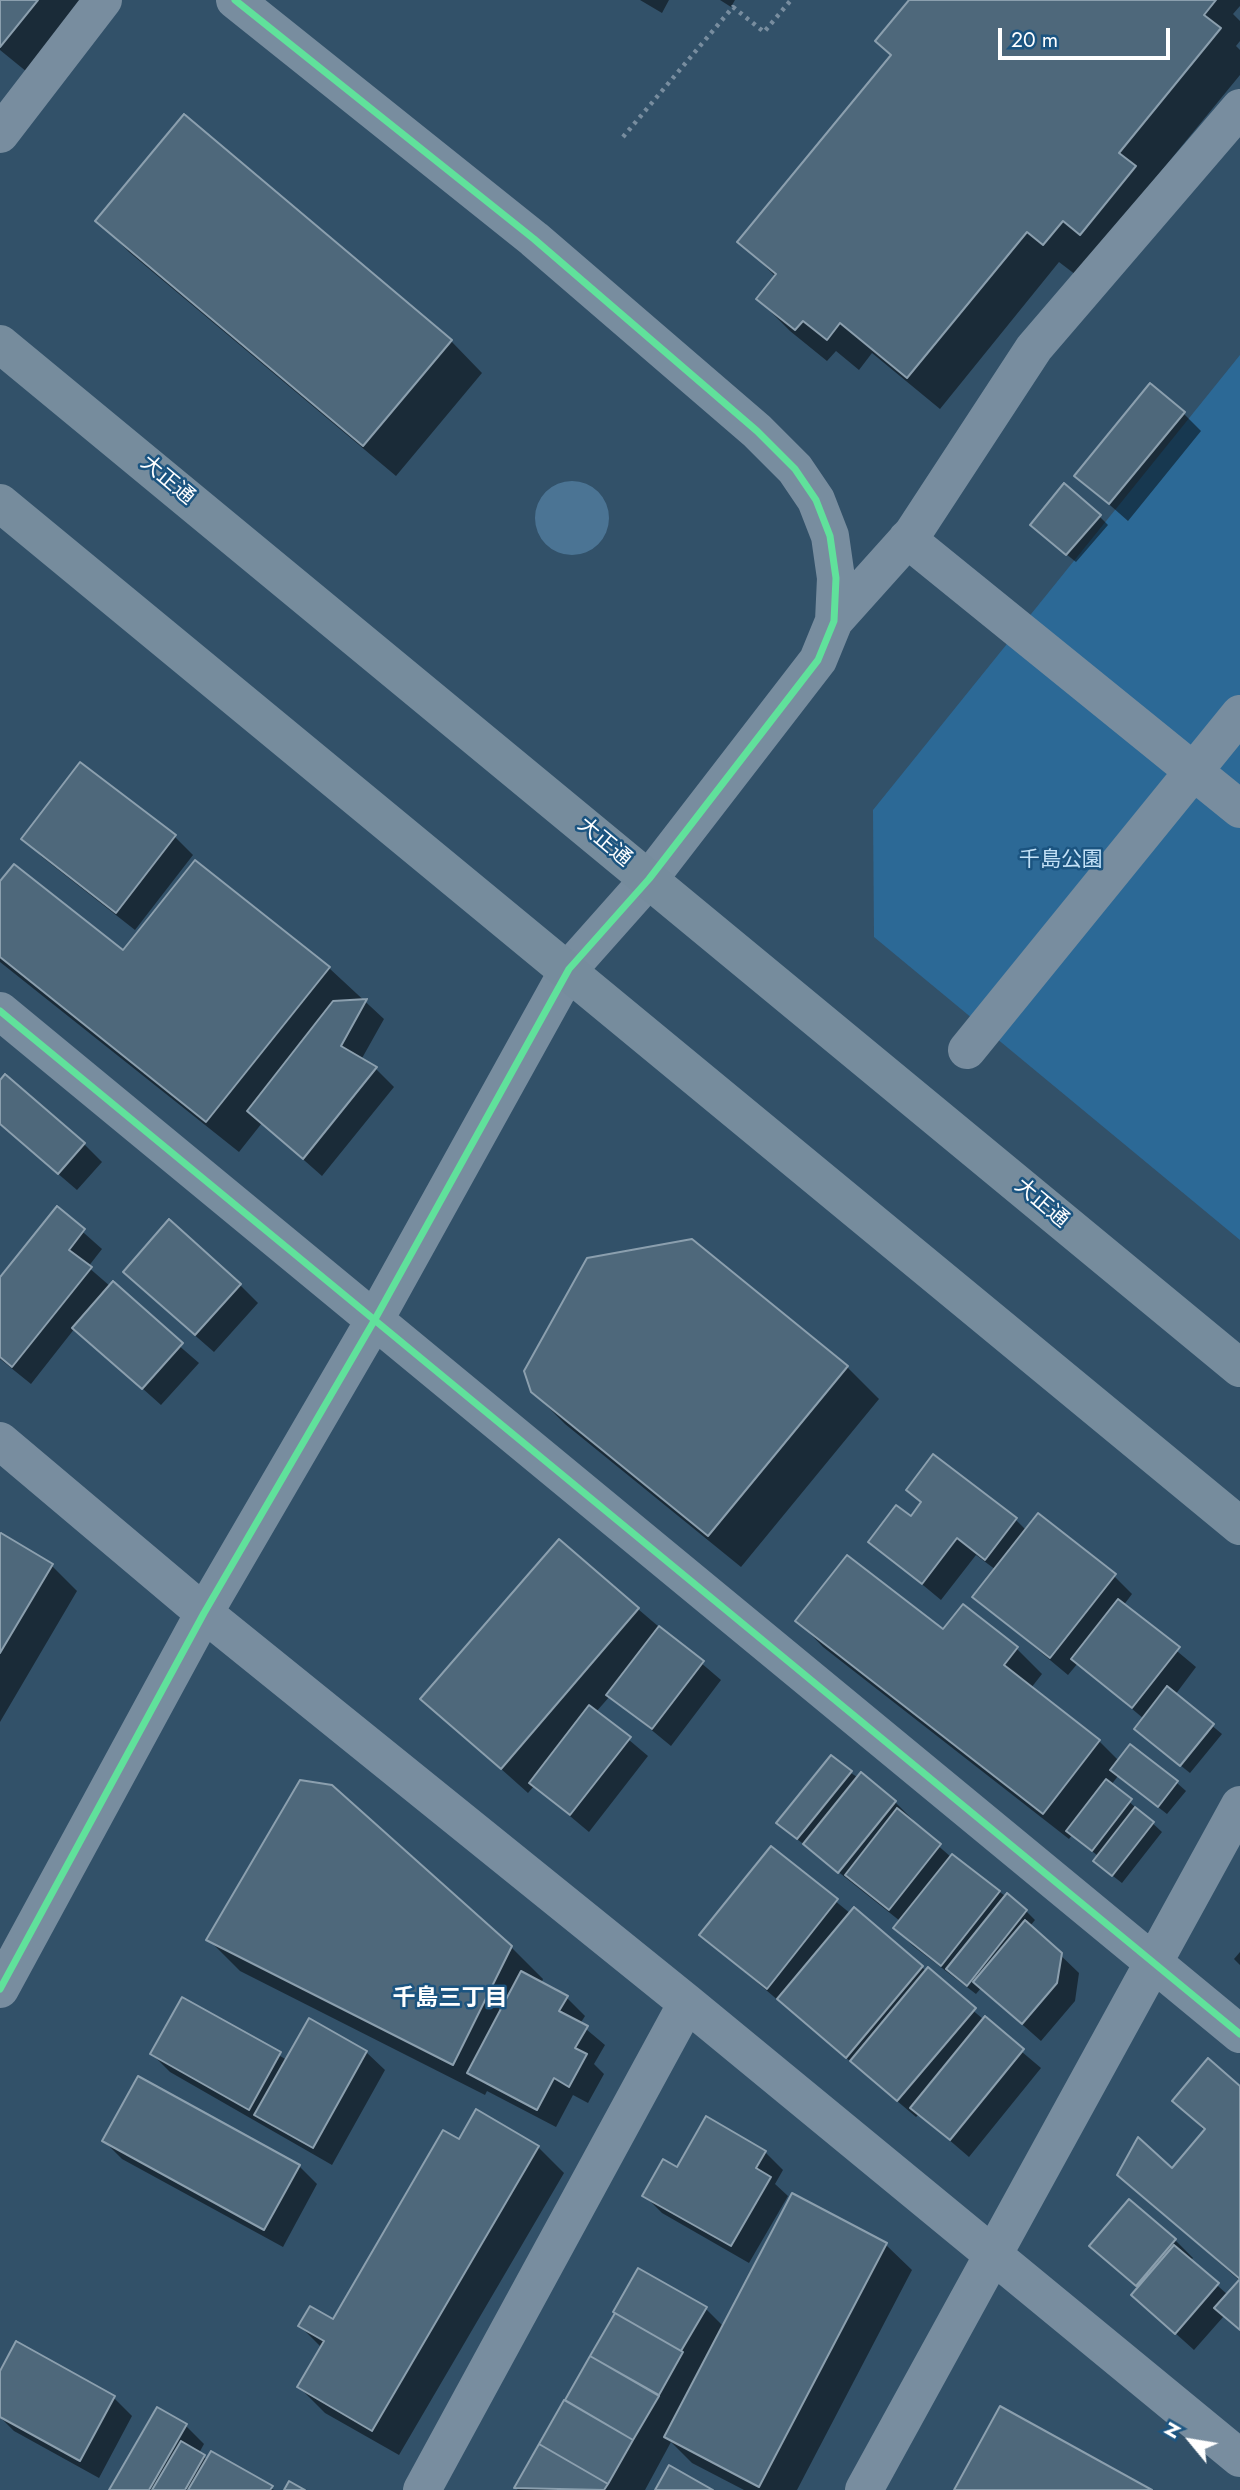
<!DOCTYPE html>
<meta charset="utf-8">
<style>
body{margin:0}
#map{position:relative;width:1240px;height:2490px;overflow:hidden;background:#325169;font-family:Jost,sans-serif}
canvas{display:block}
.north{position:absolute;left:1156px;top:2406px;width:70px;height:70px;-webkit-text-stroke:5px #1b5480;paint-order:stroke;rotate:300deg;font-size:19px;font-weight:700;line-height:28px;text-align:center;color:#fff}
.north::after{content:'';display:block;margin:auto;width:24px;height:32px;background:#fff;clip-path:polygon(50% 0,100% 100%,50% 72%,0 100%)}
.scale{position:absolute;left:998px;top:28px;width:172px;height:32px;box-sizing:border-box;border:4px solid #fff;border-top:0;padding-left:9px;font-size:21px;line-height:24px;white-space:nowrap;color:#fff;-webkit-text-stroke:5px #1b5480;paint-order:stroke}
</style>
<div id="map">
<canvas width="1240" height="2490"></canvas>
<div class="north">N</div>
<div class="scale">20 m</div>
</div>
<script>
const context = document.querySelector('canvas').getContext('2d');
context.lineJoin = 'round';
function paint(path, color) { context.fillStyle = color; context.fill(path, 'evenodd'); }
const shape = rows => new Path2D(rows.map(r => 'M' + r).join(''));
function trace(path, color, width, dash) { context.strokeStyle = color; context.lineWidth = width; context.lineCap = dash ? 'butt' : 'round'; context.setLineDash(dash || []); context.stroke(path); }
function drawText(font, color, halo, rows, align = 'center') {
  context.font = font + ' Jost,"Noto Sans JP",sans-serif'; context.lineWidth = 5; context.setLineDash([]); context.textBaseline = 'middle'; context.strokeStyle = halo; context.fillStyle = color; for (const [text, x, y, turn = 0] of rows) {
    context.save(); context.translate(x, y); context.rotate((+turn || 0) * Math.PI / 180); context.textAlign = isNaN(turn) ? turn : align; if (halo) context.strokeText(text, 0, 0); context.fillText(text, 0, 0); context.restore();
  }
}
const green = shape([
 [1240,355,1240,1240,874,937,873,810]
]);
const water = shape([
 '535 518a37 37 0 1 1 74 0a37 37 0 1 1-74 0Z'
]);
const shadow = shape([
 [0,0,83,0,27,72,0,50],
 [640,0,669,0,662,13],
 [720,0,735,0,731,7],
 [911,0,1240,0,1240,6,1233,14,1240,21,1240,41,1236,46,1240,50,1240,75,1076,275,1059,262,940,409,872,353,859,370,836,351,827,361,790,331,758,299,776,277,740,242,893,56],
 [97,220,451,341,482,373,396,476,129,252],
 [1183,413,1201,431,1128,521,1077,476],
 [1100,517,1108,525,1076,562,1041,534],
 [175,837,193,855,135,930,42,857,24,839],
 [0,884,123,953,329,968,384,1019,361,1060,376,1069,394,1087,322,1176,262,1123,239,1152,0,962],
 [0,1083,84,1144,102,1162,77,1190,0,1124],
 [57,1209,102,1249,88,1267,199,1363,161,1405,75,1328,31,1384,0,1359,0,1280],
 [691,1241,847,1367,879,1399,741,1567,565,1424,532,1391],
 [240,1285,258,1303,214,1352,143,1290],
 [908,1490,1015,1519,1027,1531,1114,1576,1132,1594,1123,1606,1196,1667,1175,1695,1222,1734,1190,1773,1145,1737,1144,1719,1078,1663,1068,1675,974,1597,996,1570,976,1555,941,1600,871,1542,911,1518,922,1504],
 [0,1538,52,1566,77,1591,0,1722],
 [638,1609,721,1680,671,1746,610,1696,596,1712,648,1756,589,1832,534,1786,528,1793,423,1699],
 [798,1621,943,1632,1016,1648,1042,1674,1031,1688,1099,1741,1119,1761,1177,1783,1186,1791,1167,1814,1118,1776,1111,1785,1162,1832,1122,1883,1104,1869,1098,1856,1072,1835,1069,1839,823,1647],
 [851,1773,895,1802,913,1820,911,1822,951,1857,1026,1911,1035,1920,1030,1926,1079,1973,1075,2001,1041,2041,981,1988,976,1994,913,1946,895,1928,900,1921,787,1831],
 [771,1848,851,1914,854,1910,1041,2068,969,2157,919,2114,916,2117,701,1935],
 [208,1939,511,1947,543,1979,541,1984,567,1998,585,2016,580,2024,605,2045,594,2064,604,2074,588,2103,573,2095,556,2127,487,2091,485,2095,240,1971],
 [1240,1952,1240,1965,1234,1959],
 [182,1999,287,2060,309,2020,366,2052,385,2070,332,2165,170,2072,152,2054],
 [1240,2088,1240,2281,1119,2175,1172,2170,1205,2131,1174,2101],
 [104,2141,299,2166,317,2184,283,2247,122,2159],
 [460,2141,538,2147,564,2173,399,2455,325,2413,299,2387,322,2348,300,2326,333,2322],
 [765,2152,783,2170,775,2184,788,2196,749,2263,662,2213,644,2195,678,2169],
 [1129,2202,1175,2240,1193,2258,1190,2261,1228,2295,1240,2281,1240,2331,1224,2316,1194,2350,1133,2295,1138,2289,1092,2246],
 [886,2245,912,2270,797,2490,744,2490,692,2463,671,2442,645,2490,517,2490,639,2270,706,2309,724,2327],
 [17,2343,114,2398,132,2416,99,2478,14,2431,0,2417,0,2375],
 [186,2426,204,2444,199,2453,208,2460,274,2490,111,2490]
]);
const building = shape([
 [0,0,38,0,0,47,0,0],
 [909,0,1216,0,1204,15,1221,28,1119,153,1136,166,1080,235,1063,221,1043,245,1027,232,907,378,840,323,827,340,803,321,795,330,756,299,776,274,737,242,891,55,875,41,909,0],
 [184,114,452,340,363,446,95,221,184,114],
 [1150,383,1185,412,1109,504,1074,476,1150,383],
 [1064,483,1101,515,1066,555,1030,525,1064,483],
 [80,762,176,835,116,913,21,839,80,762],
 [195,860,330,967,206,1122,0,957,0,881,14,864,123,950,195,860],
 [367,999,341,1046,377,1067,303,1159,247,1111,333,1001,367,999],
 [5,1074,85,1143,58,1174,0,1124,0,1080,5,1074],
 [57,1206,85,1229,69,1250,92,1267,12,1367,0,1357,0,1277,57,1206],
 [169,1219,241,1284,195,1335,123,1272,169,1219],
 [692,1239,848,1366,708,1536,531,1392,524,1371,587,1258,692,1239],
 [113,1281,183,1343,142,1389,72,1328,113,1281],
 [933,1454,1017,1518,985,1560,957,1538,922,1584,868,1542,896,1505,911,1516,921,1502,906,1490,933,1454],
 [1038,1513,1116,1574,1050,1658,972,1597,1038,1513],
 [1,1533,53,1564,0,1653,0,1534,1,1533],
 [559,1539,639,1608,501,1769,420,1699,559,1539],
 [847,1555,943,1629,963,1604,1018,1647,1004,1665,1100,1740,1043,1814,795,1621,847,1555],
 [1118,1599,1180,1647,1132,1708,1071,1659,1118,1599],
 [659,1626,704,1661,652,1729,606,1695,659,1626],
 [1167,1686,1214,1724,1180,1766,1134,1729,1167,1686],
 [589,1705,631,1737,570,1815,529,1783,589,1705],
 [1130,1744,1178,1781,1158,1807,1110,1770,1130,1744],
 [831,1755,852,1771,797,1839,776,1823,831,1755],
 [861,1772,896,1801,838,1873,803,1844,861,1772],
 [1106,1779,1132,1799,1092,1851,1066,1831,1106,1779],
 [300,1780,332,1785,512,1946,453,2065,206,1940,300,1780],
 [1135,1807,1154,1822,1112,1876,1093,1861,1135,1807],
 [897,1808,941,1844,889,1910,845,1875,897,1808],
 [771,1846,838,1899,767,1989,699,1935,771,1846],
 [952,1854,1000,1891,941,1966,893,1928,952,1854],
 [1007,1893,1027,1910,967,1986,946,1969,1007,1893],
 [854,1907,923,1966,846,2058,777,1999,854,1907],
 [1025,1920,1062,1953,1057,1983,1022,2024,973,1982,1025,1920],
 [928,1967,976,2008,897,2101,850,2061,928,1967],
 [521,1971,568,1996,559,2011,588,2026,575,2048,587,2054,569,2087,554,2078,537,2110,467,2073,521,1971],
 [182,1997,281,2052,249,2110,150,2054,182,1997],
 [985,2016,1024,2049,950,2140,910,2108,985,2016],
 [309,2018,367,2051,313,2148,254,2115,309,2018],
 [1208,2058,1240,2086,1240,2330,1214,2308,1240,2279,1117,2175,1138,2137,1172,2168,1205,2129,1172,2101,1208,2058],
 [138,2076,300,2165,264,2230,102,2141,138,2076],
 [476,2109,539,2146,372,2431,297,2387,324,2341,298,2326,310,2306,333,2319,443,2130,459,2139,476,2109],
 [706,2116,766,2151,756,2168,771,2177,731,2246,642,2196,663,2159,677,2167,706,2116],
 [792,2193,887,2243,759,2487,664,2437,792,2193],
 [1129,2199,1176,2239,1136,2286,1089,2246,1129,2199],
 [1174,2245,1219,2283,1175,2334,1131,2295,1174,2245],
 [638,2268,707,2307,681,2351,613,2312,638,2268],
 [615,2313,683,2352,659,2395,590,2356,615,2313],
 [16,2341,115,2396,80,2461,0,2417,0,2371,16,2341],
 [590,2356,659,2396,633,2440,565,2400,590,2356],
 [564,2400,633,2440,608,2484,539,2444,564,2400],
 [1000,2406,1152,2490,954,2490,1000,2406],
 [157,2407,187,2424,149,2490,109,2490,157,2407],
 [181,2441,205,2455,185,2490,152,2490,181,2441],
 [539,2444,608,2484,604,2490,514,2488,539,2444],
 [211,2451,273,2486,270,2490,188,2490,211,2451],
 [669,2465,713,2490,655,2490,669,2465],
 [289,2481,305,2490,284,2490,289,2481]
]);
const path = shape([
 [623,137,733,7,764,32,791,0]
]);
const minor = shape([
 [0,134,103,0],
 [907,539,1240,809],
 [834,621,913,533,1034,348,1240,108],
 [0,1011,1240,2034],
 [967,1050,1240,714],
 [0,1441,204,1613,687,2003,1240,2458],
 [0,1989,204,1613,374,1321,569,969,649,879,818,660,834,621,836,578,830,536,816,500,795,469,757,431,534,239,235,0],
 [422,2490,687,2003],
 [864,2490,1240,1805]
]);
const major = shape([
 [0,344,1240,1368],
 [0,503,1240,1526]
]);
const cycleway = shape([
 [0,1011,1240,2034],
 [0,1989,204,1613,374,1321,569,969,649,879,818,660,834,621,836,578,830,536,816,500,795,469,757,431,534,239,235,0]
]);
const streetNames = [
 ["大正通",167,481,40],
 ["大正通",604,843,40],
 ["大正通",1041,1204,40]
];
const parkNames = [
 ["千島公園",1061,861]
];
const neighbourhoodNames = [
 ["千島三丁目",450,1999]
];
paint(green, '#2c6996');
paint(water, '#4b7494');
paint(shadow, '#0007');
paint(building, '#4e687b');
trace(building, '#8b9fae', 2);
trace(path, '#788d9f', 4.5, [3.5, 5]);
trace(minor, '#788d9f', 38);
trace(major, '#768c9d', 38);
trace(cycleway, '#60e19b', 7);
drawText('21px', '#fff', '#1b5480', streetNames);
drawText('21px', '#c3e1f7', '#1b5480', parkNames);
drawText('bold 23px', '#fff', '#1b5480', neighbourhoodNames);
</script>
